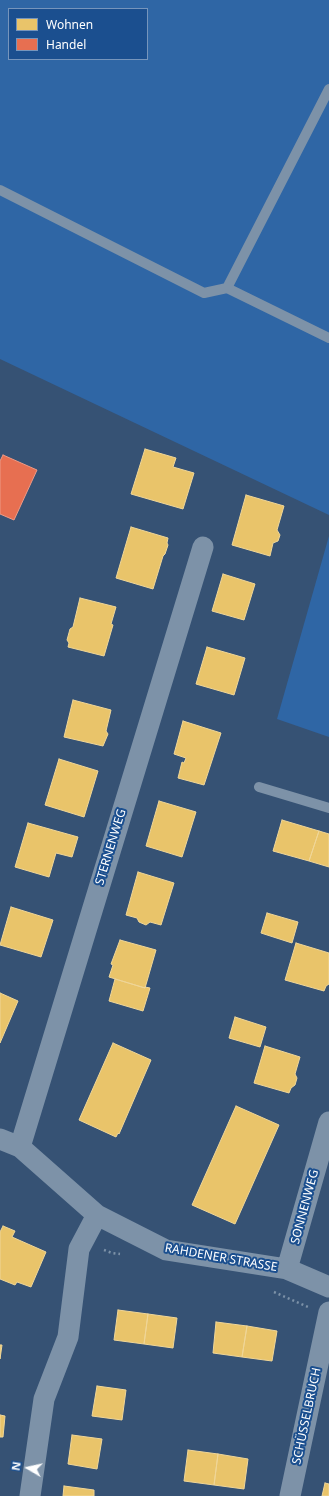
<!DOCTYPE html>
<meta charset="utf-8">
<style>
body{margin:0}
#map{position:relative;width:329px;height:1496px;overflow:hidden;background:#365274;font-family:"Noto Sans",sans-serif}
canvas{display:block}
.legend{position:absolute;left:8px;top:8px;width:140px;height:52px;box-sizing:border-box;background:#1b4f8f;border:1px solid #7695bc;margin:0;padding:5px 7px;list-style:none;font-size:12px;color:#fff}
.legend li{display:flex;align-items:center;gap:8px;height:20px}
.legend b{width:20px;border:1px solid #7695bc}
.north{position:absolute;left:8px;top:1448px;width:40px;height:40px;-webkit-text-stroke:3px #1b4f8f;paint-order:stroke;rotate:279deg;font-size:11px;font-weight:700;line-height:16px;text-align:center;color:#fff}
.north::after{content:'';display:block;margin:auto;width:14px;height:18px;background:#fff;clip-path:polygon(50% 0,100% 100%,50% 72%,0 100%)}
</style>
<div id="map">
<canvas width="329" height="1496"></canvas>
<ul class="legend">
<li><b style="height:11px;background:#e9c46a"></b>Wohnen</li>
<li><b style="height:11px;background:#e76f51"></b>Handel</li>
</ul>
<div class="north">N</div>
</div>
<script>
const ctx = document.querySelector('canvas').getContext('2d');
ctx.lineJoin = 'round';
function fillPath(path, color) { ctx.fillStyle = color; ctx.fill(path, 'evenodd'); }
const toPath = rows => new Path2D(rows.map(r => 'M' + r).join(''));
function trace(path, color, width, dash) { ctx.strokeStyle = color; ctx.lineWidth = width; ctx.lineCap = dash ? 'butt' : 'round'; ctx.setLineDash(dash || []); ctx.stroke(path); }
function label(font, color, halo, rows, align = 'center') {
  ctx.font = font + ' "Noto Sans",sans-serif'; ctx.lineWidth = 4; ctx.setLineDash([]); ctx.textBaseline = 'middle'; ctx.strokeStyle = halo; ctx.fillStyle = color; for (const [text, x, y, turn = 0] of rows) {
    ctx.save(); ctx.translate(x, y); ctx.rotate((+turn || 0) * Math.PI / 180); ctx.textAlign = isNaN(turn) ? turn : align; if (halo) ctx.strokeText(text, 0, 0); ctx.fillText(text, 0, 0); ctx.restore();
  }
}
const green = toPath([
 [0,0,329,0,329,515,0,359],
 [9,9,147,9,147,59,9,59],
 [329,536,329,737,277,719]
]);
const homes = toPath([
 [145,449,176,458,173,467,194,473,183,509,131,494,145,449],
 [246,495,284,506,277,530,280,535,278,541,273,543,270,556,232,545,246,495],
 [131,527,168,538,167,543,168,545,165,554,163,556,153,589,116,578,131,527],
 [223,574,255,584,244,620,212,611,223,574],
 [80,598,116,607,111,624,113,625,104,656,68,647,69,643,67,640,70,629,73,627,80,598],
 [207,647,245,658,234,695,196,684,207,647],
 [73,700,111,710,106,731,108,734,103,746,64,737,73,700],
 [183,721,221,733,204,785,178,778,182,762,184,763,186,758,174,754,183,721],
 [59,759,98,771,84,817,45,805,59,759],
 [159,801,196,812,182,857,146,846,159,801],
 [282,820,319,831,309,861,273,851,282,820],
 [28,823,78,837,72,857,56,853,49,877,15,867,28,823],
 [319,831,329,834,329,867,309,861,319,831],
 [138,872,174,883,161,925,150,922,146,925,139,922,137,918,126,915,138,872],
 [11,907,53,920,41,957,0,945,11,907],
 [267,913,298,922,292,943,261,933,267,913],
 [120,940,156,950,145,988,109,977,113,965,111,964,120,940],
 [296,943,329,953,329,984,326,986,324,991,285,980,296,943],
 [115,979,145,988,145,987,150,988,143,1011,109,1001,115,979],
 [0,993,18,1001,0,1043,0,993],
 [235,1017,266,1027,260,1047,229,1038,235,1017],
 [113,1043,151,1060,119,1134,118,1133,116,1137,79,1120,113,1043],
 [265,1046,300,1057,295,1074,297,1078,295,1085,291,1088,289,1093,254,1083,265,1046],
 [236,1106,279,1125,235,1224,192,1205,236,1106],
 [3,1226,15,1231,12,1237,46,1252,31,1287,17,1282,15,1285,0,1279,0,1232,3,1226],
 [118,1310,148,1314,144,1344,114,1340,118,1310],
 [148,1314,177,1318,173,1348,144,1344,148,1314],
 [216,1322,247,1326,242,1357,213,1353,216,1322],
 [247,1326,277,1331,272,1361,242,1357,247,1326],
 [0,1345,2,1345,0,1359,0,1345],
 [97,1386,126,1390,122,1420,92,1416,97,1386],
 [0,1415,5,1416,3,1437,0,1437,0,1415],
 [72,1435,102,1439,97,1469,68,1464,72,1435],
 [188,1450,218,1454,214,1485,184,1481,188,1450],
 [218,1454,248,1459,244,1489,214,1485,218,1454],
 [325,1483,329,1484,329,1496,322,1496,325,1483],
 [64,1486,94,1490,94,1496,63,1496,64,1486]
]);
const shops = toPath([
 [3,455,37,470,14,520,0,514,0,461,3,455]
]);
const path = toPath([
 [104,1250,112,1253,120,1254],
 [274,1292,308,1307]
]);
const service = toPath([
 [0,190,204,293,227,288,329,89],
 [227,288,329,338],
 [259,787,329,808]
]);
const minor = toPath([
 [0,1139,20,1147,97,1215,166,1250,287,1269,329,1287],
 [20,1147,203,547],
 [287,1269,329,1122],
 [30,1496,44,1399,68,1337,79,1249,97,1215],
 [290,1496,329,1312]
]);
const streetNames = [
 ["STERNENWEG",111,847,-73],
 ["SONNENWEG",305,1207,-75],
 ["RAHDENER STRASSE",221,1258,10],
 ["SCHÜSSELBRUCH",307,1416,-78]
];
fillPath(green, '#2f66a5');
fillPath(homes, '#e9c46a');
trace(homes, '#f0d697', 1);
fillPath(shops, '#e76f51');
trace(shops, '#ee9a85', 1);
trace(path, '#7d92a8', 2.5, [2, 3]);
trace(service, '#7d92a8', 10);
trace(minor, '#7d92a8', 21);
label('12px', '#fff', '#1b4f8f', streetNames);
</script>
